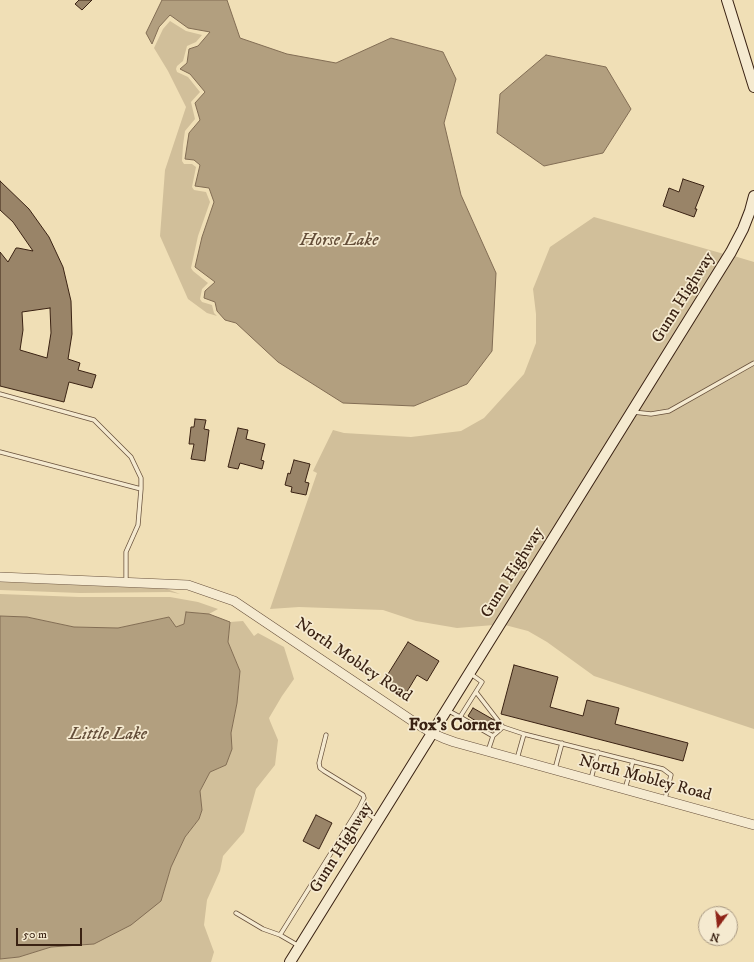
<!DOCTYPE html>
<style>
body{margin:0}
#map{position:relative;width:754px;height:962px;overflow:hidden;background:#f0dfb6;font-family:"IM FELL DW Pica",serif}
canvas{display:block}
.north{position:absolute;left:698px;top:906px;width:40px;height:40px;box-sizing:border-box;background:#f5ead0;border:1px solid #aa9a84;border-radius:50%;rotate:195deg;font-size:11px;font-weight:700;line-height:16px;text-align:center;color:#3a2213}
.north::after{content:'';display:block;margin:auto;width:14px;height:18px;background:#8f2418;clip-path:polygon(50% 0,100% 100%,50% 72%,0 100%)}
.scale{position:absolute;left:16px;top:928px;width:66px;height:18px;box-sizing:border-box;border:2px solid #3a2213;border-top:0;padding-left:5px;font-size:12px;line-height:14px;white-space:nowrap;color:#3a2213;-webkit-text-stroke:3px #f5ead0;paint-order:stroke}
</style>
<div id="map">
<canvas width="754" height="962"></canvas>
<div class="north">N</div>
<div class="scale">50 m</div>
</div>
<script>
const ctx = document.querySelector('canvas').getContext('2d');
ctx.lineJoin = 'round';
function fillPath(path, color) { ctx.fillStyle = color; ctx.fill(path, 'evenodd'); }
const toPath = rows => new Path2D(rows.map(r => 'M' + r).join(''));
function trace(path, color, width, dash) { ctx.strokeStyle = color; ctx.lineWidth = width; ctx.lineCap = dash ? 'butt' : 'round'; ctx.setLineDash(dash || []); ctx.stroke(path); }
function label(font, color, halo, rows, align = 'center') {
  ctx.font = font + ' "IM FELL DW Pica",serif'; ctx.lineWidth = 3.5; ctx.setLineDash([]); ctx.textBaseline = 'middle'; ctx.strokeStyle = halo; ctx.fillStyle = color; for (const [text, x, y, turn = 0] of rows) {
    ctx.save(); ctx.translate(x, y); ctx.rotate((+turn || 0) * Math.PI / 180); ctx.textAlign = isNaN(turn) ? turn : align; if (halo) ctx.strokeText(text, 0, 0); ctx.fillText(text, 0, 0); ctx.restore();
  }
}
const green = toPath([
 [170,21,186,31,202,35,196,42,187,46,183,61,177,66,176,69,177,72,188,77,200,92,191,102,195,119,185,131,183,145,182,161,184,164,192,164,196,167,192,187,194,190,206,192,210,202,198,236,191,268,193,271,208,283,202,289,200,299,202,302,212,305,214,313,217,316,207,313,188,299,160,236,165,170,186,107,168,71,154,48,163,29],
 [594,217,724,254,494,625,457,628,416,621,383,610,299,607,270,609,317,473,313,471,333,430,344,433,411,437,461,431,484,418,524,374,536,343,536,314,533,289,550,247],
 [734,256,754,262,754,729,594,676,547,642,528,631,505,625],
 [0,582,167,589,180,594,170,592,80,593,0,590],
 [0,594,79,597,170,597,198,602,218,609,209,614,186,612,184,624,175,627,169,617,118,628,74,627,27,617,0,616],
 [243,621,254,636,258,633,284,647,294,679,282,696,269,718,270,721,278,740,275,765,256,789,244,832,223,856,220,871,207,900,204,925,214,952,211,962,0,962,0,959,19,957,51,947,94,944,161,901,171,867,185,837,199,819,202,810,200,791,210,772,226,765,232,749,231,733,237,703,240,671,228,642,230,622]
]);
const water = toPath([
 [162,0,227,0,240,38,287,54,336,63,391,38,443,52,456,79,444,123,461,195,496,273,492,351,467,384,414,406,343,403,278,362,236,323,225,320,217,311,215,302,204,298,205,291,215,282,195,267,202,237,214,202,209,188,195,186,200,165,194,160,185,159,189,133,200,120,195,103,205,92,190,74,180,69,187,63,189,49,198,46,210,32,188,28,170,15,159,27,152,44,146,33,162,0],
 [546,55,606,67,631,109,603,153,544,166,497,133,500,94,546,55],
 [186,612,209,614,230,622,228,642,240,671,237,703,231,733,232,749,226,765,210,772,200,791,202,810,199,819,185,837,171,867,161,901,131,925,94,944,51,947,19,957,0,959,0,616,27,617,74,627,118,628,169,617,176,627,184,624,186,612]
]);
const building = toPath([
 [79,0,92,0,82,10,75,4,79,0],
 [683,179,704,186,695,209,697,209,694,217,663,206,669,188,679,192,683,179],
 [0,181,29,209,49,237,63,267,71,301,72,334,68,359,80,363,78,370,96,375,92,388,69,382,64,402,0,386,0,252,8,262,16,248,18,248,33,251,13,222,0,210,0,181],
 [50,308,51,333,47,358,20,350,23,330,22,312,50,308],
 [195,419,206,420,204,429,209,430,205,461,191,459,194,444,189,444,191,427,194,427,195,419],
 [238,428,248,430,246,439,265,444,261,460,264,461,262,469,240,463,238,469,228,467,238,428],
 [294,460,310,464,305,482,309,483,306,495,291,492,292,487,285,485,288,473,290,474,294,460],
 [408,642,439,661,427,681,417,675,405,695,383,682,408,642],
 [514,665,558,677,550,707,583,716,587,700,619,708,615,724,688,743,683,761,501,714,514,665],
 [473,708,494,720,497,725,493,732,468,716,473,708],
 [316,815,332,823,319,849,303,841,316,815]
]);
const service = toPath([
 [0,394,94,420,131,457,141,478,141,489,0,452],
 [633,412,651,414,669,411,754,363],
 [126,581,126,552,138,525,141,489],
 [471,674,482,682,460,717,493,736],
 [476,692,503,727],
 [447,710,460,717],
 [326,735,319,763,320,768,324,771,363,795,364,798,359,808],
 [488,751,493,736,503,727,524,734],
 [517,759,524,734,663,769,671,775,665,799],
 [555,769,562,743],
 [591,779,598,752],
 [625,789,633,761],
 [236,913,263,929,280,935,299,946],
 [280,935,359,808,377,820]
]);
const tertiary = toPath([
 [0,577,188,585,234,601,414,722,432,733,443,738,454,742,754,825]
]);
const secondary = toPath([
 [727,0,754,87],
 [290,962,731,252,743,229,750,211,754,196]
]);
const streetNames = [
 ["Gunn Highway",684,298,-58],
 ["Gunn Highway",513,573,-58],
 ["North Mobley Road",353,661,34],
 ["North Mobley Road",645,779,15],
 ["Gunn Highway",342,848,-58]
];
const waterNames = [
 ["Horse Lake",339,241],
 ["Little Lake",108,735]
];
const neighbourhoodNames = [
 ["Fox's Corner",455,726]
];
fillPath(green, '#d1bf9a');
fillPath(water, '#b29f7f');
trace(water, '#826d54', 1);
fillPath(building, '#998468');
trace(building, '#3a2213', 1);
trace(service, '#68513c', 5);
trace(tertiary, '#68513c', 10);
trace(secondary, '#3a2213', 12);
trace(service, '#f5ead0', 3.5);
trace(tertiary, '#f5ead0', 9);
trace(secondary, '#f5ead0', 10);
label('17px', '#3a2213', '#f5ead0', streetNames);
label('italic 18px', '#644e39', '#f5ead0', waterNames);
label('bold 18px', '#3a2213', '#f5ead0', neighbourhoodNames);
</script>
